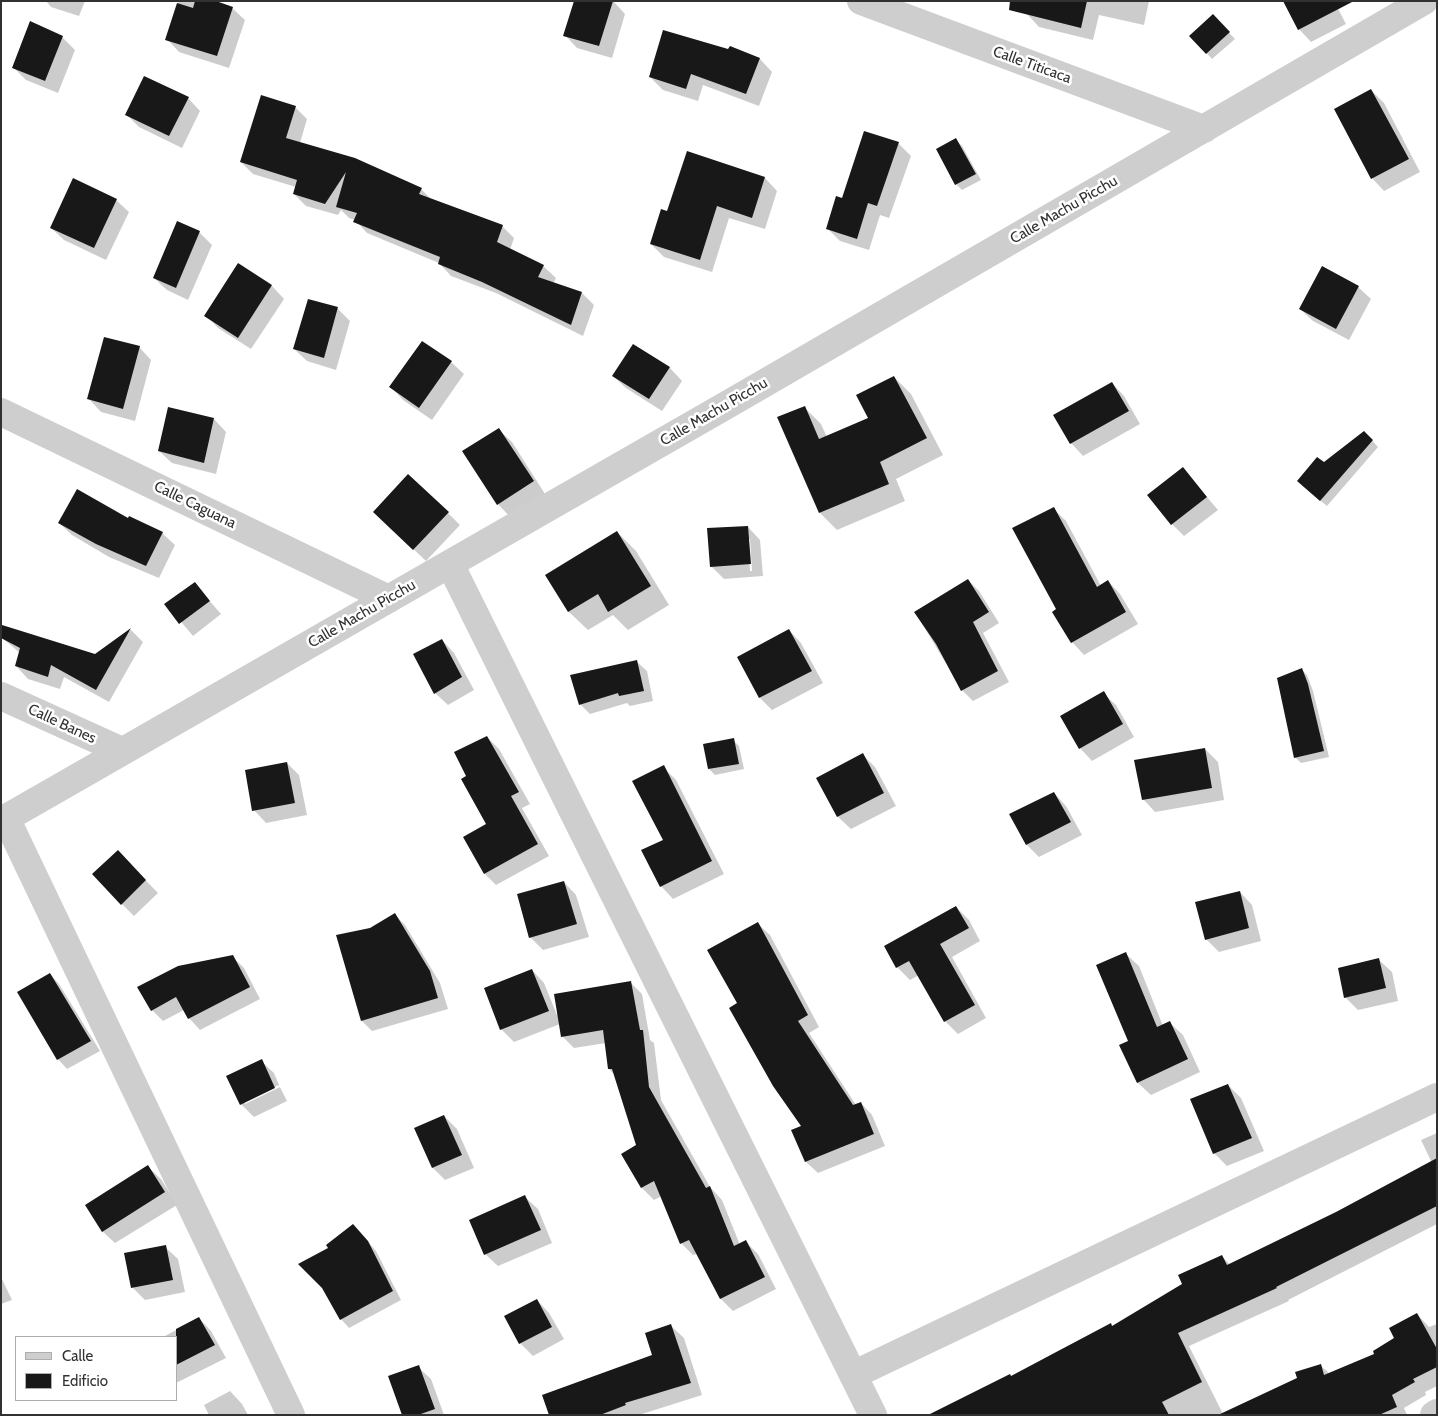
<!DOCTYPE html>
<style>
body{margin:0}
#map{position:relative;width:1438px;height:1416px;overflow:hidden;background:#fff;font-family:Cabin,sans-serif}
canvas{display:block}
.frame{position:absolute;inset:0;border:2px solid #313131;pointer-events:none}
.legend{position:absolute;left:15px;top:1336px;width:162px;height:65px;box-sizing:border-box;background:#fff;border:1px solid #adadad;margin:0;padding:6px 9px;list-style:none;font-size:15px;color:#313131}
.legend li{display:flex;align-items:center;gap:10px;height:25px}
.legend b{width:25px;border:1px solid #adadad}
</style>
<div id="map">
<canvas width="1438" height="1416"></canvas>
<div class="frame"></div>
<ul class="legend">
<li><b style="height:6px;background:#cecece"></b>Calle</li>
<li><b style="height:14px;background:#181818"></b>Edificio</li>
</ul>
</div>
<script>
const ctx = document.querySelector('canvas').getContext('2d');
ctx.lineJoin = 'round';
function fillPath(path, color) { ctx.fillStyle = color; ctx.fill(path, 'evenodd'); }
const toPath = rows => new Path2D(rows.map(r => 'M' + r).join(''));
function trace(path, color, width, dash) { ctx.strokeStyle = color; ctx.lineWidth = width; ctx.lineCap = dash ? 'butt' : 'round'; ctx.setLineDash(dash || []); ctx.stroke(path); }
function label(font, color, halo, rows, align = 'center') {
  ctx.font = font + ' Cabin,sans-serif'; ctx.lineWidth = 5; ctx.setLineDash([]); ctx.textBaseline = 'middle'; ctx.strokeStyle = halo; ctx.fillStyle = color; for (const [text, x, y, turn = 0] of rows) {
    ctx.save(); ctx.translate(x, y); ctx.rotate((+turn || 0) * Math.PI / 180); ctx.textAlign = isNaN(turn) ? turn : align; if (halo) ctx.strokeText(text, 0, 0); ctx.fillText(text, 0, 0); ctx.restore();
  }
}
const shadow = toPath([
 [46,1,85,1,79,16,51,7],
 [179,1,212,1,232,8,245,20,229,68,179,52,167,39],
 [613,1,625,14,612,58,577,48,565,35],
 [1030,1,1149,1,1144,25,1099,15,1093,40,1039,27,1027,14],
 [1334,1,1346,24,1311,42,1299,29],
 [1213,16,1235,39,1212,59,1191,36],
 [62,37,75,50,58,93,26,80,13,67],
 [730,48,760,59,772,72,759,106,703,85,698,101,663,90,650,77,729,51],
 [1371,90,1384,103,1420,172,1384,191,1372,178],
 [188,98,200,111,182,148,139,127,126,114],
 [295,107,307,119,300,143,421,189,433,201,502,226,514,238,510,250,543,266,556,278,553,284,582,293,594,305,583,336,496,293,451,276,439,263,367,233,355,220,349,218,341,210,338,215,306,206,294,194,296,187,253,174,241,162],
 [956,140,962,146,981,180,962,190,956,184],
 [898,143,911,156,889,218,880,215,869,250,840,241,828,229,843,199],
 [687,153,765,178,777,191,765,229,729,218,712,272,664,257,651,244,667,212],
 [116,200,129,212,106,260,64,240,51,228],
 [199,232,212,245,188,300,167,290,154,278],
 [238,265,272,286,284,299,251,349,218,328,206,315],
 [1358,287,1371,299,1349,340,1313,321,1300,309],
 [309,300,338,309,350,321,336,370,307,361,294,349],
 [633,345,670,368,682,381,662,411,626,388,613,376],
 [139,347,151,360,135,421,101,412,89,399],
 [451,362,464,374,432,420,403,400,391,387],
 [894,377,911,394,943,455,896,479,905,501,837,530,820,513,779,418,804,407,821,424,827,437,870,419],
 [1112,383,1124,396,1140,424,1083,456,1071,443],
 [214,419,226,432,216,474,172,463,159,451],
 [499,430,512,442,545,494,510,517,498,504],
 [1364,432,1378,447,1327,506,1304,487,1324,464],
 [1183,469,1218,510,1184,536,1172,524],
 [1053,508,1066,521,1101,586,1108,581,1120,594,1138,624,1084,655,1072,642,1058,610],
 [448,513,460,525,426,561,387,524],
 [129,519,162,533,175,545,159,578,109,557,72,535,59,523],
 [748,527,760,540,763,576,724,579,711,566],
 [748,539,750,539,752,571,750,571],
 [617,532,636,551,669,605,628,630,613,615,588,630,569,612,547,575],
 [968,580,979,591,999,623,983,633,1009,682,973,701,962,690,915,612],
 [194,583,221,614,193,636,166,604],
 [3,626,95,656,131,630,143,642,109,702,64,677,60,689,28,679,16,666,20,653,1,637],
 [789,630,801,643,823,683,772,710,760,698,738,657],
 [442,640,454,653,474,690,448,705,435,693],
 [636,661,647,671,653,701,630,706,627,703,590,714,580,704],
 [1301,669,1307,675,1313,691,1329,757,1301,763,1295,757],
 [1103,693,1116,705,1134,737,1092,761,1080,748],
 [487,737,499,749,530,804,522,808,549,856,496,885,485,874,488,825,468,777],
 [733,740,739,746,744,769,715,775,709,769],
 [1205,749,1218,762,1224,800,1155,812,1143,799],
 [863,755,875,767,896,806,851,829,838,817,818,778],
 [287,763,299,775,307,815,266,823,254,810],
 [663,767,676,780,724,874,673,899,661,886,664,841],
 [1054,793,1066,806,1082,835,1039,857,1027,845],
 [118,852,158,893,134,916,122,904],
 [564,882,576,895,589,937,543,950,530,937],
 [1240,892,1252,905,1261,941,1219,952,1206,939],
 [956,907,969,920,980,941,952,957,986,1018,958,1034,945,1021,919,975,910,980,897,967],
 [395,915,405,925,440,983,448,1009,372,1031,362,1021,371,929],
 [758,924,770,935,819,1027,809,1033,856,1105,861,1103,872,1115,885,1146,818,1173,806,1162,793,1130,803,1126,738,1004],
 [1126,954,1139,966,1163,1026,1170,1023,1183,1035,1200,1072,1151,1095,1138,1083,1121,1045,1129,1041],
 [232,956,244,968,260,999,200,1030,189,1018,184,1010,163,1021,152,1010],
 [1379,960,1392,972,1398,1001,1358,1010,1345,997],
 [532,970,544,983,557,1015,630,982,642,994,650,1040,654,1043,661,1100,710,1187,722,1200,740,1245,746,1242,758,1254,776,1289,733,1311,721,1299,697,1254,693,1255,681,1243,662,1196,654,1200,642,1188,623,1154,638,1146,616,1076,609,1069,606,1043,574,1048,562,1036,560,1024,514,1042,501,1029,485,989],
 [50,974,59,984,100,1051,67,1069,58,1059],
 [261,1061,274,1073,279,1085,245,1101,245,1104,280,1087,287,1101,254,1117,241,1104],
 [1228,1085,1241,1098,1264,1151,1227,1166,1214,1153],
 [444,1116,457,1129,474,1168,445,1180,433,1168],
 [1437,1133,1437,1224,1288,1300,1289,1301,1189,1346,1223,1414,1298,1379,1321,1366,1330,1374,1376,1355,1396,1339,1417,1314,1429,1327,1437,1324,1437,1386,1425,1392,1426,1395,1404,1408,1407,1415,934,1415,1011,1377,1056,1352,1111,1325,1112,1327,1184,1284,1222,1256,1230,1265,1336,1213,1432,1163,1421,1140],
 [148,1167,161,1179,177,1205,115,1243,102,1231],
 [525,1197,538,1209,552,1243,498,1266,485,1254],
 [361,1234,376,1251,401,1300,349,1328,341,1319],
 [165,1247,178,1259,185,1292,145,1300,133,1288],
 [1,1277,12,1300,1,1304],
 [537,1300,549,1313,564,1339,533,1356,520,1343,505,1317],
 [199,1318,211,1331,226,1358,176,1383,176,1337,163,1337],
 [671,1326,684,1338,702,1395,639,1415,551,1415,654,1355],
 [418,1367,431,1379,444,1415,403,1415],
 [230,1391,242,1404,248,1415,209,1415,204,1405]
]);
const building = toPath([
 [195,1,216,1,233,7,217,56,165,40,177,3,193,8],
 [574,1,613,1,599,46,563,36],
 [1010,1,1087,1,1081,28,1009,10],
 [1283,1,1354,1,1298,30],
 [1213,14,1230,32,1206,54,1189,36],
 [30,21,63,36,45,81,12,68],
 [663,30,728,49,730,46,760,58,746,94,691,74,686,89,649,77],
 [144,76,189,97,169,136,125,115],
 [1371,89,1409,159,1371,179,1334,109],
 [261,95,296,106,286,138,355,158,422,188,419,194,503,225,497,242,544,265,538,277,582,292,571,325,482,282,438,264,440,257,353,222,357,213,336,207,346,172,325,204,293,194,297,180,240,162],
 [864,131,899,142,877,206,868,203,857,239,826,229,836,196,842,198],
 [956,138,976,174,955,185,936,149],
 [687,151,765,177,752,218,717,206,700,260,650,244,661,209,667,211],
 [73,178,117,199,94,248,50,228],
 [177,221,200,231,176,288,153,278],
 [238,263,272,285,238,338,204,316],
 [1322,266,1359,286,1336,329,1299,309],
 [308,299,338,307,324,358,293,349],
 [104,337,140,346,123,409,87,399],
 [422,341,452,361,419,408,389,387],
 [633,344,670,367,649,399,612,376],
 [894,376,927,438,880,462,889,484,819,513,777,417,805,406,819,439,868,418,856,395],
 [1112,382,1129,411,1070,444,1053,415],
 [168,407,214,418,204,463,158,451],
 [499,428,534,481,497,505,462,451],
 [1364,431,1373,440,1320,501,1297,481,1317,457,1324,462],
 [1183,467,1207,497,1171,525,1147,495],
 [408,474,449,512,413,550,373,512],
 [77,489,128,518,129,516,163,532,146,566,96,544,58,523],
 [1054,507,1097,587,1108,580,1126,612,1071,643,1052,612,1056,609,1012,528],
 [748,526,751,564,710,567,707,528],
 [617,531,651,586,608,612,598,594,568,612,545,575],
 [968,579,989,612,973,622,998,671,961,691,936,644,914,612],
 [195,582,210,601,179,624,164,604],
 [2,625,95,654,131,628,96,690,51,665,48,677,15,666,20,648,1,638],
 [789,629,812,671,759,698,737,657],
 [442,639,462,677,434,694,413,654],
 [637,660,644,691,619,696,618,693,579,705,570,675],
 [1302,668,1308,684,1324,751,1294,758,1277,678],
 [1104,691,1123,724,1079,749,1060,716],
 [487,736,519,792,511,796,538,844,484,874,463,837,486,824,461,779,466,776,454,752],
 [734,738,739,764,708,769,703,744],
 [1205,748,1212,788,1142,800,1134,760],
 [863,753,884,793,837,817,816,778],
 [287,762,295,803,252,811,245,770],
 [664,765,712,861,660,887,641,850,663,840,632,781],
 [1054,792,1071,822,1026,845,1009,814],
 [118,850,146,880,121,905,92,874],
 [564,881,577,924,529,938,517,894],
 [1240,891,1249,928,1205,940,1195,902],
 [956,906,969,928,940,944,975,1005,944,1022,909,961,896,968,884,946],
 [395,913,430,971,438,998,361,1021,336,935,370,928],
 [758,922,808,1015,798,1021,853,1105,861,1102,874,1134,805,1162,791,1130,801,1126,773,1086,729,1008,737,1003,707,950],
 [1126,952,1157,1027,1170,1021,1188,1059,1137,1083,1119,1045,1128,1041,1096,965],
 [233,955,250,987,188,1019,176,997,151,1011,137,987,178,966],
 [1379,958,1386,988,1344,998,1338,968],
 [532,969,549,1011,500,1030,484,988],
 [50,973,91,1041,57,1060,17,992],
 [631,981,640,1030,643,1030,649,1087,706,1188,710,1186,734,1246,746,1240,765,1277,720,1299,689,1240,680,1244,654,1181,641,1188,621,1154,636,1145,612,1069,608,1069,603,1030,561,1037,554,994],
 [262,1059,275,1088,240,1105,226,1076],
 [1228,1084,1252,1138,1213,1154,1190,1099],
 [444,1115,462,1155,432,1168,414,1128],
 [1437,1158,1437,1206,1276,1287,1277,1288,1178,1333,1202,1382,1162,1402,1169,1415,928,1415,1010,1374,1011,1376,1111,1323,1112,1326,1182,1284,1178,1275,1222,1255,1227,1265,1336,1212],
 [148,1165,165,1192,102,1232,85,1205],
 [525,1195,541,1230,484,1255,469,1220],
 [353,1224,368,1241,393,1291,340,1320,322,1288,298,1264,328,1248,326,1245],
 [166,1245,173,1280,131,1288,124,1253],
 [537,1299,552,1327,519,1344,504,1316],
 [1417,1313,1437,1349,1437,1367,1413,1379,1415,1382,1392,1395,1397,1407,1379,1415,1218,1415,1297,1378,1295,1372,1321,1364,1324,1375,1374,1354,1373,1351,1394,1338,1389,1328],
 [199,1317,215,1345,176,1365,176,1329],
 [671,1324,691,1383,625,1403,626,1405,600,1415,549,1415,542,1395,652,1355,645,1333],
 [419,1365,435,1409,418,1415,402,1415,388,1376]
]);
const minor = toPath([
 [861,1,1204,129],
 [1,412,389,599],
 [450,564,873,1415],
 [1,696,122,751],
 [6,818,291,1415],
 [1,821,725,406,1424,1],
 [853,1375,1437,1097],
 [1434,1415,1437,1413]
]);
const streetNames = [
 ["Calle Titicaca",1032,65,20],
 ["Calle Machu Picchu",1064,210,-30],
 ["Calle Machu Picchu",714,412,-30],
 ["Calle Caguana",195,505,26],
 ["Calle Machu Picchu",362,614,-30],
 ["Calle Banes",62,724,25]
];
fillPath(shadow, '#0003');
fillPath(building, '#181818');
trace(minor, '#cecece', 28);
label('15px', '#313131', '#fff', streetNames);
</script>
